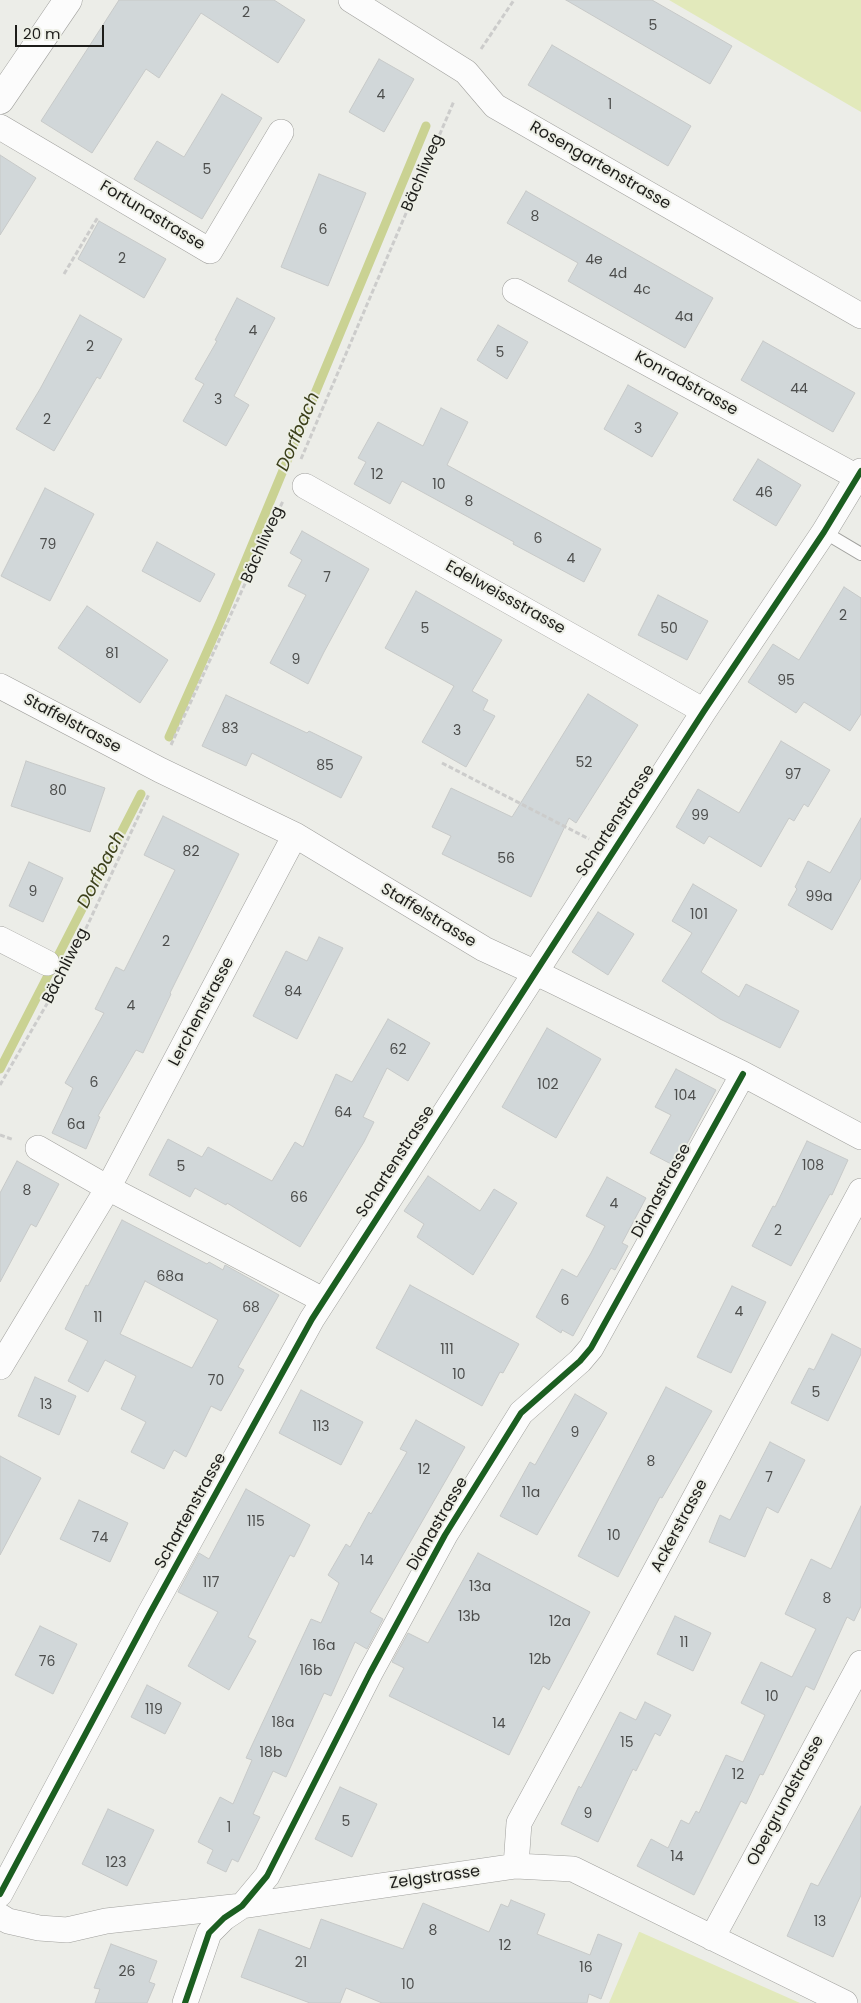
<!DOCTYPE html>
<meta charset="utf-8">
<style>
body{margin:0}
#map{position:relative;width:861px;height:2003px;overflow:hidden;background:#ecede8;font-family:Poppins,sans-serif}
canvas{display:block}
.scale{position:absolute;left:15px;top:25px;width:89px;height:22px;box-sizing:border-box;border:2px solid #1d1d1a;border-top:0;padding-left:6px;font-size:15px;line-height:18px;white-space:nowrap;color:#1d1d1a;-webkit-text-stroke:4px #edefe6;paint-order:stroke}
</style>
<div id="map">
<canvas width="861" height="2003"></canvas>
<div class="scale">20 m</div>
</div>
<script>
const ctx = document.querySelector('canvas').getContext('2d');
ctx.lineJoin = 'round';
function fillPath(path, color) { ctx.fillStyle = color; ctx.fill(path, 'evenodd'); }
const toPath = rows => new Path2D(rows.map(r => 'M' + r).join(''));
function trace(path, color, width, dash) { ctx.strokeStyle = color; ctx.lineWidth = width; ctx.lineCap = dash ? 'butt' : 'round'; ctx.setLineDash(dash || []); ctx.stroke(path); }
function label(font, color, halo, rows, align = 'center') {
  ctx.font = font + ' Poppins,sans-serif'; ctx.lineWidth = 4; ctx.setLineDash([]); ctx.textBaseline = 'middle'; ctx.strokeStyle = halo; ctx.fillStyle = color; for (const [text, x, y, turn = 0] of rows) {
    ctx.save(); ctx.translate(x, y); ctx.rotate((+turn || 0) * Math.PI / 180); ctx.textAlign = isNaN(turn) ? turn : align; if (halo) ctx.strokeText(text, 0, 0); ctx.fillText(text, 0, 0); ctx.restore();
  }
}
const green = toPath([
 [669,0,861,0,861,112],
 [639,1932,640,1932,800,2003,609,2003]
]);
const stream = toPath([
 [169,737,221,620,426,126],
 [0,1069,141,794]
]);
const building = toPath([
 [119,0,274,0,305,20,278,63,201,13,159,78,146,69,92,153,41,121,119,0],
 [566,0,652,0,732,46,710,84,566,0],
 [552,45,691,126,668,166,528,85,552,45],
 [379,59,414,79,384,132,349,112,379,59],
 [222,94,262,118,202,219,134,179,157,141,184,157,222,94],
 [0,155,36,178,0,235,0,155],
 [319,174,366,193,328,286,281,267,319,174],
 [526,191,713,298,685,348,568,281,578,263,507,223,526,191],
 [99,221,166,259,144,298,78,259,99,221],
 [237,298,275,318,234,396,249,405,226,446,183,421,204,384,195,379,217,341,215,340,237,298],
 [80,315,122,339,100,379,97,377,54,451,16,429,40,389,80,315],
 [498,325,528,342,507,379,477,360,498,325],
 [763,341,855,393,833,432,741,380,763,341],
 [628,385,678,413,652,457,604,429,628,385],
 [441,408,468,422,447,465,601,549,584,582,513,544,514,542,402,481,390,504,354,484,366,462,358,458,378,422,423,446,441,408],
 [758,459,801,485,776,526,733,500,758,459],
 [45,488,94,514,50,601,1,576,45,488],
 [302,531,369,569,324,652,308,684,270,663,306,595,288,586,302,560,290,553,302,531],
 [157,542,215,574,200,602,142,571,157,542],
 [844,587,861,598,861,714,850,731,804,702,796,713,748,682,773,644,799,660,844,587],
 [416,591,502,640,472,691,488,700,483,710,495,716,466,767,422,742,454,686,385,648,416,591],
 [658,595,708,621,687,660,638,635,658,595],
 [87,606,168,660,140,703,58,648,87,606],
 [588,694,638,725,576,823,569,818,531,897,442,854,451,836,432,827,451,788,512,817,588,694],
 [226,695,307,733,309,731,362,757,341,798,252,753,246,766,202,746,226,695],
 [781,741,830,770,808,807,804,804,794,821,789,818,761,867,709,836,704,844,676,827,698,789,739,813,781,741],
 [26,761,105,788,90,832,11,806,26,761],
 [163,816,239,854,170,993,171,994,143,1053,136,1050,98,1116,100,1117,86,1149,52,1133,73,1088,65,1083,104,1013,95,1009,116,967,124,971,175,870,144,855,163,816],
 [861,818,861,878,832,930,788,905,797,889,795,887,808,861,830,873,861,818],
 [29,862,63,878,43,922,9,906,29,862],
 [693,884,737,910,701,972,739,997,746,984,799,1011,780,1048,720,1019,662,981,692,933,672,921,693,884],
 [598,912,634,934,608,975,572,952,598,912],
 [319,937,343,948,297,1039,253,1016,286,951,307,961,319,937],
 [388,1019,430,1043,408,1081,387,1068,363,1117,374,1122,364,1142,300,1247,227,1203,226,1205,195,1188,190,1197,149,1175,168,1139,202,1157,208,1147,272,1181,295,1142,303,1147,336,1074,352,1082,388,1019],
 [547,1028,601,1059,556,1138,502,1107,547,1028],
 [676,1069,716,1090,675,1166,650,1153,671,1115,655,1107,676,1069],
 [807,1141,848,1160,832,1195,830,1194,791,1266,752,1246,773,1206,775,1207,807,1141],
 [17,1161,59,1184,36,1227,31,1224,0,1282,0,1193,17,1161],
 [428,1176,480,1211,494,1189,517,1203,473,1275,417,1237,424,1224,404,1211,428,1176],
 [607,1177,646,1198,622,1243,628,1246,615,1270,611,1268,573,1336,562,1330,561,1333,536,1317,562,1269,577,1277,591,1253,605,1226,586,1216,607,1177],
 [122,1220,207,1264,209,1262,223,1270,225,1265,279,1295,238,1367,244,1370,221,1411,211,1406,186,1457,174,1450,164,1469,131,1452,146,1422,121,1409,136,1376,105,1360,88,1392,68,1381,88,1341,65,1329,86,1285,88,1286,122,1220],
 [145,1281,218,1320,192,1368,120,1334,145,1281],
 [410,1285,519,1344,503,1373,500,1372,482,1406,376,1348,410,1285],
 [732,1286,766,1302,731,1373,697,1357,732,1286],
 [832,1334,861,1349,861,1354,828,1421,791,1403,809,1368,814,1370,832,1334],
 [35,1377,76,1396,59,1435,18,1416,35,1377],
 [666,1387,712,1411,662,1498,660,1497,618,1577,578,1556,666,1387],
 [301,1390,363,1422,341,1465,279,1433,301,1390],
 [575,1394,607,1413,537,1535,500,1516,530,1462,535,1465,575,1394],
 [416,1420,465,1447,370,1612,383,1619,367,1649,355,1642,331,1696,324,1693,286,1777,273,1771,253,1814,260,1817,238,1862,232,1859,226,1872,207,1863,213,1850,198,1842,220,1797,233,1804,252,1760,246,1758,311,1619,321,1623,339,1583,328,1575,346,1544,350,1547,369,1512,371,1514,407,1452,400,1449,416,1420],
 [770,1442,805,1460,778,1513,767,1507,745,1557,709,1542,720,1515,730,1520,770,1442],
 [0,1456,41,1478,0,1555,0,1456],
 [246,1489,310,1525,294,1557,290,1555,248,1637,256,1641,229,1690,188,1666,218,1612,178,1592,199,1553,209,1559,246,1489],
 [79,1500,128,1523,110,1562,60,1539,79,1500],
 [861,1506,861,1606,854,1621,847,1617,814,1690,806,1686,763,1775,760,1774,746,1804,741,1801,694,1895,637,1866,651,1839,668,1848,681,1820,689,1824,696,1811,699,1813,726,1755,743,1762,765,1715,741,1703,761,1662,792,1677,816,1629,785,1614,811,1559,831,1569,861,1506],
 [478,1553,590,1612,549,1690,543,1686,509,1755,389,1696,404,1668,392,1662,408,1633,428,1643,478,1553],
 [675,1616,711,1633,693,1671,657,1654,675,1616],
 [40,1626,77,1644,53,1694,15,1675,40,1626],
 [147,1685,181,1703,165,1734,131,1717,147,1685],
 [645,1702,671,1715,660,1736,655,1733,636,1771,633,1769,598,1842,561,1824,579,1786,581,1788,620,1712,636,1720,645,1702],
 [340,1787,377,1804,352,1857,315,1839,340,1787],
 [861,1806,861,1895,833,1957,787,1936,811,1883,818,1886,861,1806],
 [108,1809,154,1830,127,1886,82,1864,108,1809],
 [511,1900,545,1914,537,1934,590,1955,598,1934,622,1944,601,1999,589,1994,587,2003,382,2003,346,1988,340,2003,310,2003,241,1977,259,1929,310,1949,321,1919,403,1949,423,1903,489,1932,501,1904,508,1907,511,1900],
 [111,1944,157,1961,149,1982,155,1984,147,2003,95,2003,100,1989,94,1988,111,1944]
]);
const path = toPath([
 [481,49,514,0],
 [64,274,98,217],
 [301,459,454,101],
 [171,745,283,501],
 [442,763,589,839],
 [73,956,149,794],
 [0,1085,55,990],
 [0,1135,14,1140]
]);
const service = toPath([
 [824,532,861,554]
]);
const minor = toPath([
 [351,0,466,72,495,106,861,316],
 [0,127,210,251,281,132],
 [515,291,857,477],
 [305,486,704,711],
 [0,686,160,770,295,835,484,949,551,980,743,1074,861,1137],
 [0,939,47,963],
 [38,1148,108,1188,323,1300],
 [0,1367,108,1188,295,835],
 [516,1866,519,1823,861,1191],
 [0,1894,150,1613,312,1319,704,711,824,532,861,471],
 [0,1916,8,1921,39,1928,67,1930,106,1921,242,1906,516,1866,573,1869,845,2003],
 [712,1938,861,1663],
 [185,2003,209,1933,224,1918,242,1906,267,1876,370,1673,445,1535,521,1413,580,1361,591,1348,743,1074]
]);
const secondary = toPath([
 [0,100,68,0]
]);
const cycleway = toPath([
 [0,1894,150,1613,312,1319,704,711,824,532,861,471],
 [185,2003,209,1933,224,1918,242,1906,267,1876,370,1673,445,1535,521,1413,580,1361,591,1348,743,1074]
]);
const numberNames = [
 ["2",246,13],
 ["5",653,26],
 ["4",381,95],
 ["1",610,105],
 ["5",207,170],
 ["8",535,217],
 ["6",323,230],
 ["2",122,259],
 ["4e",594,260],
 ["4d",618,274],
 ["4c",642,290],
 ["4a",684,317],
 ["4",253,331],
 ["2",90,347],
 ["5",500,353],
 ["44",799,389],
 ["3",218,400],
 ["2",47,420],
 ["3",638,429],
 ["12",377,475],
 ["10",439,485],
 ["46",764,493],
 ["8",469,502],
 ["6",538,539],
 ["79",48,545],
 ["4",571,559],
 ["7",327,578],
 ["2",843,616],
 ["5",425,629],
 ["50",669,629],
 ["81",112,654],
 ["9",296,660],
 ["95",786,681],
 ["83",230,729],
 ["3",457,731],
 ["52",584,763],
 ["85",325,766],
 ["97",793,775],
 ["80",58,791],
 ["99",700,816],
 ["82",191,852],
 ["56",506,859],
 ["9",33,892],
 ["99a",819,897],
 ["101",699,915],
 ["2",166,942],
 ["84",293,992],
 ["4",131,1006],
 ["62",398,1050],
 ["6",94,1083],
 ["102",548,1085],
 ["104",685,1096],
 ["64",343,1113],
 ["6a",76,1125],
 ["108",813,1166],
 ["5",181,1167],
 ["8",27,1191],
 ["66",299,1198],
 ["4",614,1204],
 ["2",778,1231],
 ["68a",170,1277],
 ["6",565,1301],
 ["68",251,1308],
 ["4",739,1312],
 ["11",98,1318],
 ["111",447,1350],
 ["10",459,1375],
 ["70",216,1381],
 ["5",816,1393],
 ["13",46,1405],
 ["113",321,1427],
 ["9",575,1433],
 ["8",651,1462],
 ["12",424,1470],
 ["7",769,1478],
 ["11a",531,1493],
 ["115",256,1522],
 ["10",614,1536],
 ["74",100,1538],
 ["14",367,1561],
 ["117",211,1583],
 ["13a",480,1587],
 ["8",827,1599],
 ["13b",469,1617],
 ["12a",560,1622],
 ["11",684,1643],
 ["16a",324,1646],
 ["12b",540,1660],
 ["76",47,1662],
 ["16b",311,1671],
 ["10",772,1697],
 ["119",154,1710],
 ["18a",283,1723],
 ["14",499,1724],
 ["15",627,1743],
 ["18b",271,1753],
 ["12",738,1775],
 ["9",588,1814],
 ["5",346,1822],
 ["1",229,1828],
 ["14",677,1857],
 ["123",116,1863],
 ["13",820,1922],
 ["8",433,1931],
 ["12",505,1946],
 ["21",301,1963],
 ["16",586,1968],
 ["26",127,1972],
 ["10",408,1985]
];
const streetNames = [
 ["Rosengartenstrasse",600,166,30],
 ["Bächliweg",423,173,-67],
 ["Fortunastrasse",152,216,31],
 ["Konradstrasse",686,384,29],
 ["Bächliweg",263,545,-66],
 ["Edelweissstrasse",505,598,29],
 ["Staffelstrasse",72,724,28],
 ["Schartenstrasse",616,821,-57],
 ["Staffelstrasse",428,916,31],
 ["Bächliweg",66,966,-63],
 ["Lerchenstrasse",202,1012,-62],
 ["Schartenstrasse",396,1162,-57],
 ["Dianastrasse",662,1191,-61],
 ["Schartenstrasse",191,1511,-61],
 ["Dianastrasse",438,1524,-60],
 ["Ackerstrasse",680,1526,-62],
 ["Obergrundstrasse",786,1801,-62],
 ["Zelgstrasse",435,1878,-8]
];
const waterNames = [
 ["Dorfbach",299,432,-67],
 ["Dorfbach",102,870,-63]
];
fillPath(green, '#e2e9bb');
trace(stream, '#cad293', 9);
fillPath(building, '#d1d7d9');
trace(building, '#c7c9c8', 1);
trace(service, '#a0a09d', 14);
trace(minor, '#a0a09d', 26);
trace(secondary, '#a0a09d', 29);
trace(path, '#cccccb', 3, [5, 2.5]);
trace(service, '#fcfcfc', 12);
trace(minor, '#fcfcfc', 25);
trace(secondary, '#fcfcfc', 28);
trace(cycleway, '#1b5e20', 6);
label('14px', '#4d4e4d', null, numberNames);
label('16px', '#1d1d1a', '#edefe6', streetNames);
label('italic 18px', '#3c401b', '#edefe6', waterNames);
</script>
